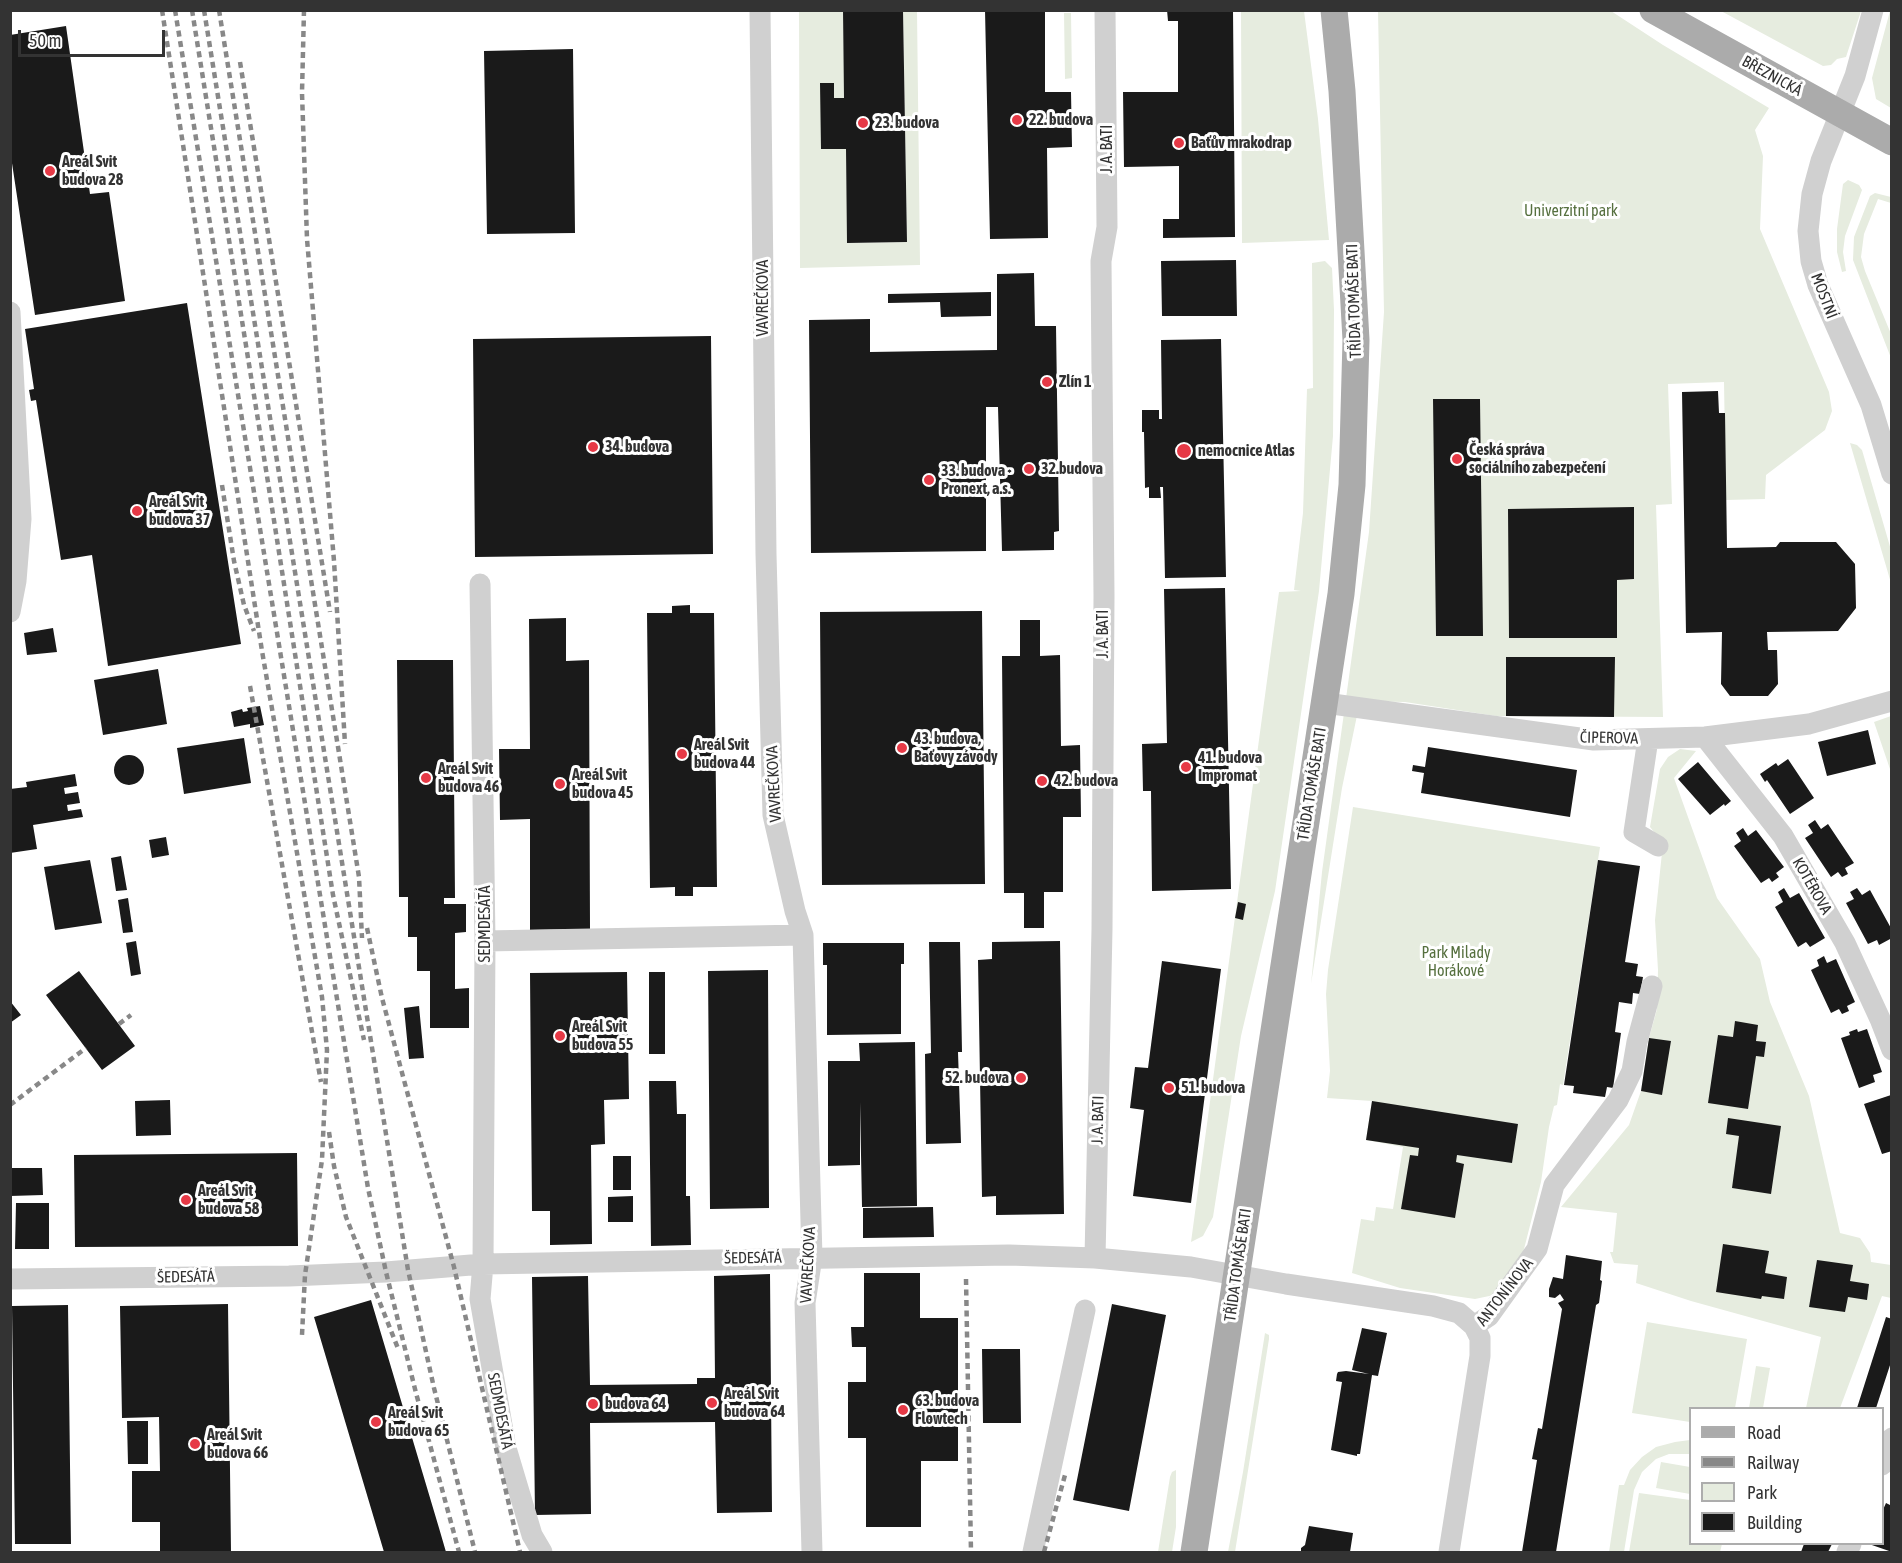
<!DOCTYPE html>
<meta charset="utf-8">
<style>
body{margin:0}
#map{position:relative;width:1902px;height:1563px;overflow:hidden;background:#fff;font-family:"Asap Condensed",sans-serif}
canvas{display:block}
.frame{position:absolute;inset:0;border:12px solid #333;pointer-events:none}
.legend{position:absolute;left:1689px;top:1407px;width:195px;height:138px;box-sizing:border-box;background:#fff;border:2px solid #adadad;margin:0;padding:8px 10px;list-style:none;font-size:18px;color:#333}
.legend li{display:flex;align-items:center;gap:12px;height:30px}
.legend b{width:30px;border:2px solid #adadad}
.scale{position:absolute;left:18px;top:30px;width:147px;height:27px;box-sizing:border-box;border:3px solid #333;border-top:0;padding-left:8px;font-size:18px;line-height:21px;white-space:nowrap;color:#333;-webkit-text-stroke:4px #fff;paint-order:stroke}
</style>
<div id="map">
<canvas width="1902" height="1563"></canvas>
<div class="frame"></div>
<ul class="legend">
<li><b style="height:8px;background:#ababab"></b>Road</li>
<li><b style="height:8px;background:#888"></b>Railway</li>
<li><b style="height:16px;background:#e6ecdf"></b>Park</li>
<li><b style="height:16px;background:#1a1a1a"></b>Building</li>
</ul>
<div class="scale">50 m</div>
</div>
<script>
const ctx = document.querySelector('canvas').getContext('2d');
ctx.lineJoin = 'round';
function fillPath(path, color) { ctx.fillStyle = color; ctx.fill(path, 'evenodd'); }
const toPath = rows => new Path2D(rows.map(r => 'M' + r).join(''));
function trace(path, color, width, dash) { ctx.strokeStyle = color; ctx.lineWidth = width; ctx.lineCap = dash ? 'butt' : 'round'; ctx.setLineDash(dash || []); ctx.stroke(path); }
function label(font, color, halo, rows, align = 'center') {
  ctx.font = font + ' "Asap Condensed",sans-serif'; ctx.lineWidth = 6; ctx.setLineDash([]); ctx.textBaseline = 'middle'; ctx.strokeStyle = halo; ctx.fillStyle = color; for (const [text, x, y, turn = 0] of rows) {
    ctx.save(); ctx.translate(x, y); ctx.rotate((+turn || 0) * Math.PI / 180); ctx.textAlign = isNaN(turn) ? turn : align; if (halo) ctx.strokeText(text, 0, 0); ctx.fillText(text, 0, 0); ctx.restore();
  }
}
const green = toPath([
 [799,11,843,11,848,243,907,242,903,11,917,11,920,265,800,268],
 [1241,11,1304,11,1318,119,1329,240,1242,243],
 [1378,11,1611,11,1663,45,1769,108,1755,130,1763,156,1760,229,1829,392,1832,411,1825,430,1766,475,1765,499,1726,500,1724,382,1668,384,1672,504,1656,505,1663,717,1496,716,1405,702,1360,701,1342,788,1311,984,1322,872,1369,532,1384,312],
 [1721,11,1861,10,1861,11,1846,57,1837,59,1831,65,1823,66],
 [1890,11,1892,11,1891,108,1876,99,1872,78],
 [1064,13,1071,13,1072,78,1065,79],
 [1848,180,1859,185,1862,190,1845,236,1843,252,1846,271,1842,272,1837,252,1837,229,1843,184],
 [1875,193,1891,197,1891,203,1878,199,1864,234,1861,257,1865,271,1891,334,1891,358,1853,260,1854,237,1870,196],
 [1325,261,1332,268,1334,310,1333,436,1319,591,1275,891,1241,1036,1213,1217,1203,1236,1191,1242,1279,592,1301,591,1294,590,1303,513,1307,389,1313,388,1312,263],
 [1850,443,1857,445,1862,450,1891,550,1891,583],
 [1891,716,1892,716,1891,772,1874,722],
 [1680,749,1696,751,1674,778,1717,898,1760,959,1770,1002,1809,1096,1840,1233,1860,1238,1870,1253,1871,1262,1891,1265,1891,1298,1882,1296,1840,1408,1806,1408,1821,1337,1691,1301,1636,1283,1638,1265,1614,1263,1610,1252,1613,1252,1617,1213,1561,1207,1629,1125,1641,1091,1649,1038,1657,1009,1658,970,1655,920,1663,843,1650,827,1660,769,1668,757],
 [1353,807,1600,847,1563,1085,1560,1084,1557,1105,1554,1106,1549,1127,1541,1182,1523,1253,1494,1295,1475,1299,1400,1288,1352,1273,1361,1219,1374,1221,1376,1207,1393,1209,1403,1147,1366,1140,1372,1101,1327,1098,1330,1071,1326,994,1328,970],
 [1647,1322,1747,1339,1735,1408,1690,1408,1690,1422,1632,1413],
 [1265,1333,1269,1335,1269,1339,1235,1552,1228,1552,1243,1472],
 [1756,1366,1770,1368,1763,1408,1749,1408],
 [1690,1440,1690,1454,1669,1454,1656,1459,1642,1472,1634,1490,1624,1552,1609,1552,1619,1485,1624,1485,1630,1470,1642,1457,1656,1447,1675,1442],
 [1661,1462,1690,1467,1690,1494,1656,1488],
 [1176,1470,1176,1527,1172,1552,1158,1552,1170,1477,1172,1472],
 [1639,1493,1690,1500,1690,1544,1722,1544,1720,1552,1629,1552]
]);
const building = toPath([
 [843,10,903,10,907,242,847,243,846,149,821,149,820,83,834,83,834,98,844,98],
 [985,10,1045,10,1045,92,1071,92,1072,147,1047,148,1048,238,990,239],
 [1167,10,1233,10,1235,237,1163,238,1163,219,1179,219,1179,166,1124,167,1123,92,1178,92,1178,21,1168,21],
 [66,26,90,194,109,192,125,301,35,315,10,150,10,35],
 [573,49,575,233,487,234,484,51],
 [1236,260,1237,316,1162,316,1161,261],
 [1034,273,1035,326,1056,326,1059,531,1054,532,1054,550,1002,551,998,407,986,407,986,551,811,553,809,320,870,319,870,352,997,350,997,274],
 [991,292,991,316,941,317,940,302,888,303,888,294],
 [187,303,241,644,108,666,92,555,61,560,36,400,31,401,29,390,34,389,25,329],
 [711,336,713,554,475,557,473,339],
 [1221,339,1226,577,1165,578,1163,487,1160,487,1161,498,1149,498,1149,487,1145,488,1144,432,1142,432,1142,410,1159,410,1159,419,1162,419,1161,340],
 [1718,391,1719,413,1725,413,1727,548,1776,547,1780,542,1836,542,1855,564,1856,608,1838,631,1767,632,1768,650,1777,650,1778,684,1768,696,1730,696,1721,684,1722,632,1686,633,1682,392],
 [1433,399,1480,399,1483,636,1436,636],
 [1634,507,1634,579,1617,580,1617,638,1509,638,1508,509],
 [1225,588,1231,889,1152,891,1151,791,1143,791,1142,744,1167,743,1164,589],
 [690,605,690,613,714,613,717,887,693,887,693,896,675,896,675,887,650,888,647,613,672,613,672,606],
 [982,611,985,884,822,885,820,612],
 [566,618,566,661,589,660,590,929,530,930,530,819,500,820,499,749,530,749,529,619],
 [1020,620,1040,620,1040,656,1060,655,1061,746,1080,745,1081,817,1063,817,1063,892,1044,892,1044,928,1024,928,1024,893,1004,893,1002,656,1020,656],
 [53,628,57,652,27,655,24,633],
 [1506,657,1615,657,1614,717,1506,716],
 [397,660,453,660,455,898,444,898,444,904,466,904,466,932,455,933,455,989,469,988,469,1028,430,1028,430,971,417,971,417,937,408,937,408,897,399,897],
 [158,669,167,724,103,735,94,680],
 [260,706,264,725,250,728,250,724,234,727,231,712,242,709,243,712,248,711,247,708],
 [1868,730,1876,764,1827,776,1818,742],
 [244,738,251,783,184,794,177,748],
 [1428,747,1577,770,1570,817,1421,793,1424,773,1412,771,1413,765,1425,767],
 '114 770a15 15 0 1 1 30 0a15 15 0 1 1-30 0Z',
 [1788,759,1814,798,1790,814,1767,780,1765,782,1760,774,1776,763,1778,766],
 [1698,762,1731,801,1725,806,1724,804,1710,815,1678,779],
 [75,774,77,786,64,788,65,794,78,792,80,803,67,805,68,811,81,809,83,817,33,825,37,849,10,853,10,789,27,787,26,782],
 [1815,820,1821,829,1828,824,1854,863,1845,868,1848,874,1842,877,1838,872,1831,877,1805,838,1813,833,1808,825],
 [1743,828,1748,836,1756,830,1784,867,1776,873,1779,877,1772,882,1769,878,1761,883,1734,846,1741,841,1736,833],
 [166,837,169,855,152,858,149,840],
 [121,856,127,890,116,891,111,858],
 [90,860,102,923,55,930,44,867],
 [1598,860,1640,866,1625,962,1638,964,1636,976,1643,977,1640,994,1633,993,1632,1004,1619,1002,1615,1032,1621,1033,1613,1088,1607,1087,1605,1097,1573,1093,1574,1086,1564,1085],
 [1784,888,1790,898,1799,893,1825,938,1810,947,1806,942,1798,947,1775,907,1783,902,1778,892],
 [1857,888,1862,895,1870,890,1892,930,1892,938,1879,945,1877,940,1868,944,1846,903,1854,899,1850,892],
 [128,898,133,932,123,933,118,900],
 [1238,902,1246,904,1243,920,1235,918],
 [136,941,141,974,131,976,126,943],
 [1060,941,1064,1214,996,1215,996,1196,982,1197,978,960,992,959,992,942],
 [929,942,960,942,962,1052,958,1052,961,1143,926,1144,925,1054,931,1053],
 [823,943,904,943,904,964,901,964,901,1034,827,1035,827,965,823,965],
 [1824,956,1827,963,1836,959,1855,1002,1847,1006,1849,1011,1842,1014,1839,1009,1831,1013,1811,970,1819,966,1817,960],
 [1162,961,1221,969,1191,1203,1133,1196,1144,1110,1130,1108,1135,1067,1148,1068],
 [768,970,769,1208,710,1209,708,971],
 [79,971,135,1046,102,1070,46,995],
 [627,972,629,1099,604,1100,605,1144,591,1145,592,1244,550,1245,550,1211,532,1211,530,973],
 [649,972,665,972,665,1054,649,1054],
 [10,1001,21,1015,10,1023],
 [419,1006,424,1058,409,1059,404,1008],
 [1735,1021,1758,1025,1756,1041,1766,1042,1764,1057,1756,1056,1748,1109,1708,1103,1718,1035,1733,1037],
 [1857,1029,1858,1032,1867,1029,1882,1072,1873,1075,1875,1082,1859,1088,1841,1038,1850,1035,1849,1032],
 [1649,1038,1671,1041,1662,1095,1641,1091],
 [915,1042,917,1206,862,1207,860,1102,860,1165,828,1166,828,1061,860,1061,859,1043],
 [649,1081,676,1081,677,1114,686,1114,686,1196,690,1196,691,1245,651,1246],
 [1891,1095,1892,1151,1882,1154,1864,1104],
 [170,1100,171,1135,136,1136,135,1101],
 [1372,1101,1518,1124,1512,1163,1457,1155,1456,1162,1464,1164,1455,1218,1401,1209,1410,1155,1418,1156,1419,1148,1366,1140],
 [1728,1118,1781,1126,1771,1194,1732,1188,1739,1136,1726,1134],
 [297,1153,298,1246,75,1247,74,1155],
 [613,1156,631,1156,631,1190,613,1190],
 [10,1168,42,1168,43,1195,10,1196],
 [633,1196,633,1222,608,1222,608,1197],
 [16,1203,49,1203,49,1249,15,1249],
 [933,1207,934,1237,863,1238,863,1208],
 [1723,1244,1769,1251,1765,1273,1787,1277,1784,1299,1762,1296,1761,1299,1716,1292],
 [1566,1255,1602,1261,1600,1280,1602,1281,1599,1303,1596,1305,1556,1552,1522,1552,1537,1460,1532,1459,1538,1428,1542,1429,1562,1309,1558,1303,1564,1300,1560,1294,1555,1298,1549,1297,1549,1289,1553,1277,1563,1279],
 [1817,1260,1853,1265,1850,1281,1869,1284,1867,1300,1848,1297,1845,1312,1809,1307],
 [864,1273,920,1273,920,1318,958,1318,958,1461,921,1461,921,1527,866,1527,866,1438,848,1438,848,1382,866,1382,866,1347,852,1347,851,1327,864,1327],
 [770,1274,772,1512,717,1513,715,1422,590,1423,591,1514,535,1515,532,1277,588,1276,590,1385,697,1384,697,1378,715,1378,714,1276],
 [371,1300,439,1528,446,1552,384,1552,314,1317],
 [228,1304,231,1552,160,1552,160,1522,132,1522,132,1471,160,1471,159,1417,122,1418,120,1306],
 [1112,1304,1166,1315,1129,1511,1073,1500],
 [68,1305,71,1544,15,1544,12,1306],
 [1886,1317,1892,1319,1892,1359,1878,1402,1876,1408,1857,1408],
 [1362,1328,1387,1333,1378,1376,1372,1375,1360,1454,1357,1454,1357,1456,1331,1450,1342,1382,1336,1381,1337,1374,1338,1372,1346,1371,1369,1374,1352,1370],
 [982,1349,1020,1349,1021,1423,983,1423],
 [127,1421,148,1421,148,1464,128,1464],
 [1886,1503,1892,1506,1892,1552,1869,1544,1882,1544,1882,1512],
 [1309,1526,1353,1533,1350,1552,1301,1552,1301,1548,1305,1545],
 [1804,1544,1832,1544,1828,1552,1801,1552]
]);
const minor = toPath([
 [760,10,766,554,773,815,795,911,803,935,812,1257,805,1303,812,1552],
 [1873,10,1855,76,1821,161,1812,194,1808,231,1811,261,1818,285,1871,405,1892,474],
 [10,312,21,519,16,581,10,612],
 [480,584,485,941,483,1264,480,1299,506,1448,532,1535,542,1552],
 [1325,703,1594,740,1705,737,1809,724,1892,701],
 [1705,737,1783,836,1845,943,1880,1019,1892,1050],
 [1648,739,1634,832,1658,846],
 [485,941,803,935],
 [1095,1258,1102,929,1104,596,1101,261,1107,227,1105,10],
 [10,1279,289,1276,386,1272,483,1264,1009,1255,1095,1258,1191,1267,1286,1284,1433,1306,1459,1313,1474,1326,1480,1338,1480,1356,1449,1552],
 [1474,1326,1489,1316,1537,1249,1554,1185,1618,1100,1632,1071,1637,1042,1652,986],
 [1882,1465,1892,1438],
 [1033,1552,1085,1310],
 [1847,1552,1851,1544]
]);
const major = toPath([
 [1653,10,1892,142],
 [1194,1552,1341,594,1352,485,1356,340,1342,91,1334,10]
]);
const rail = toPath([
 [162,10,262,651,322,997,327,1050,322,1160,305,1275,302,1335],
 [175,10,368,1188,386,1272,416,1393,459,1552],
 [192,10,267,476,333,895,364,1040],
 [204,10,408,1270,434,1388,475,1552],
 [219,10,359,877,362,938],
 [304,10,302,93,307,239,334,561,345,744],
 [240,62,330,612],
 [222,485,234,561,244,605,254,631],
 [250,686,321,1082],
 [367,928,382,998,454,1267,520,1552],
 [119,1024,131,1015],
 [10,1105,86,1048],
 [329,1132,334,1166,346,1217,399,1351],
 [966,1279,971,1552],
 [1044,1552,1065,1475]
]);
const markers = [
 [1017,120,6,"#e63946"],
 [863,123,6,"#e63946"],
 [1179,143,6,"#e63946"],
 [50,171,6,"#e63946"],
 [1047,382,6,"#e63946"],
 [593,447,6,"#e63946"],
 [1184,451,8,"#e63946"],
 [1457,459,6,"#e63946"],
 [1029,469,6,"#e63946"],
 [929,480,6,"#e63946"],
 [137,511,6,"#e63946"],
 [902,748,6,"#e63946"],
 [682,754,6,"#e63946"],
 [1186,767,6,"#e63946"],
 [426,778,6,"#e63946"],
 [1042,781,6,"#e63946"],
 [560,784,6,"#e63946"],
 [560,1036,6,"#e63946"],
 [1021,1078,6,"#e63946"],
 [1169,1088,6,"#e63946"],
 [186,1200,6,"#e63946"],
 [712,1403,6,"#e63946"],
 [593,1404,6,"#e63946"],
 [903,1410,6,"#e63946"],
 [376,1422,6,"#e63946"],
 [195,1444,6,"#e63946"]
];
const streetNames = [
 ["BŘEZNICKÁ",1772,76,29],
 ["J. A. BATI",1107,149,-90],
 ["MOSTNÍ",1824,296,69],
 ["VAVREČKOVA",763,298,-90],
 ["TŘÍDA TOMÁŠE BATI",1354,301,-92],
 ["J. A. BATI",1103,634,-90],
 ["ČIPEROVA",1609,738,1],
 ["VAVREČKOVA",774,784,-93],
 ["TŘÍDA TOMÁŠE BATI",1312,784,-81],
 ["KOTĚROVA",1812,886,60],
 ["SEDMDESÁTÁ",485,924,-90],
 ["J. A. BATI",1098,1120,-89],
 ["ŠEDESÁTÁ",753,1258,-1],
 ["VAVREČKOVA",808,1265,-87],
 ["TŘÍDA TOMÁŠE BATI",1238,1265,-82],
 ["ŠEDESÁTÁ",186,1277,-1],
 ["ANTONÍNOVA",1505,1292,-52],
 ["SEDMDESÁTÁ",500,1411,79]
];
const poiNames = [
 ["22. budova",1029,120],
 ["23. budova",875,123],
 ["Baťův mrakodrap",1191,143],
 ["Areál Svit",62,162],
 ["budova 28",62,180],
 ["Zlín 1",1059,382],
 ["34. budova",605,447],
 ["Česká správa",1469,450],
 ["sociálního zabezpečení",1469,468],
 ["nemocnice Atlas",1198,451],
 ["32.budova",1041,469],
 ["33. budova -",941,471],
 ["Pronext, a.s.",941,489],
 ["Areál Svit",149,502],
 ["budova 37",149,520],
 ["43. budova,",914,739],
 ["Baťovy závody",914,757],
 ["Areál Svit",694,745],
 ["budova 44",694,763],
 ["41. budova",1198,758],
 ["Impromat",1198,776],
 ["Areál Svit",438,769],
 ["budova 46",438,787],
 ["Areál Svit",572,775],
 ["budova 45",572,793],
 ["42. budova",1054,781],
 ["Areál Svit",572,1027],
 ["budova 55",572,1045],
 ["52. budova",1009,1078,"right"],
 ["51. budova",1181,1088],
 ["Areál Svit",198,1191],
 ["budova 58",198,1209],
 ["Areál Svit",724,1394],
 ["budova 64",724,1412],
 ["63. budova",915,1401],
 ["Flowtech",915,1419],
 ["budova 64",605,1404],
 ["Areál Svit",388,1413],
 ["budova 65",388,1431],
 ["Areál Svit",207,1435],
 ["budova 66",207,1453]
];
const parkNames = [
 ["Univerzitní park",1571,211],
 ["Park Milady",1456,953],
 ["Horákové",1456,971]
];
fillPath(green, '#e6ecdf');
fillPath(building, '#1a1a1a');
trace(minor, '#d0d0d0', 21);
trace(major, '#ababab', 27);
trace(rail, '#888', 4.5, [6, 4.5]);
for (const [x, y, r, color] of markers) { const dot = new Path2D(); dot.arc(x, y, r, 0, 2 * Math.PI); ctx.fillStyle = color; ctx.fill(dot); trace(dot, '#fff', 2); }
label('16px', '#333', '#fff', streetNames);
label('bold 16px', '#333', '#fff', poiNames, 'left');
label('16px', '#56703f', '#fff', parkNames);
</script>
